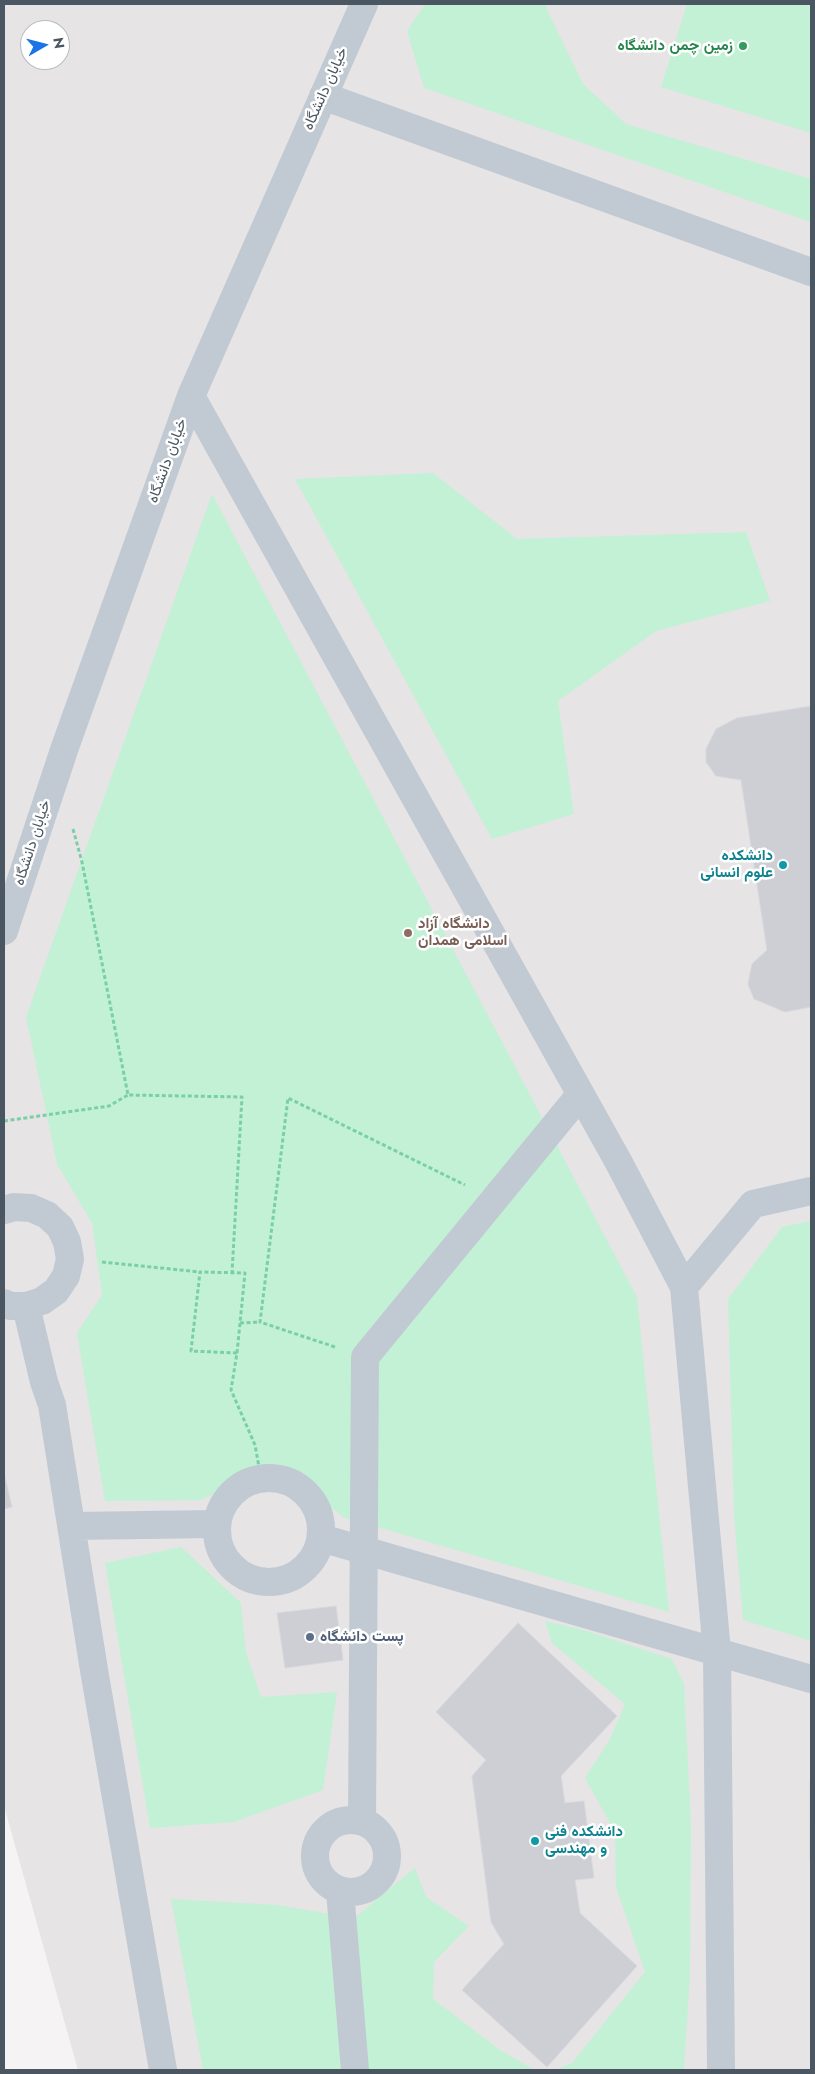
<!DOCTYPE html>
<meta charset="utf-8">
<style>
body{margin:0}
#map{position:relative;width:815px;height:2074px;overflow:hidden;background:#f5f3f3;font-family:Jost,sans-serif}
canvas{display:block}
.frame{position:absolute;inset:0;border:5px solid #4a5661;pointer-events:none}
.north{position:absolute;left:20px;top:20px;width:50px;height:50px;box-sizing:border-box;background:#fff;border:1px solid #b7bbc0;border-radius:50%;rotate:82deg;font-size:14px;font-weight:700;line-height:20px;text-align:center;color:#4a5661}
.north::after{content:'';display:block;margin:auto;width:18px;height:22px;background:#1a73e8;clip-path:polygon(50% 0,100% 100%,50% 72%,0 100%)}
</style>
<div id="map">
<canvas width="815" height="2074"></canvas>
<div class="frame"></div>
<div class="north">N</div>
</div>
<script>
const ctx = document.querySelector('canvas').getContext('2d');
ctx.lineJoin = 'round';
function fillPath(path, color) { ctx.fillStyle = color; ctx.fill(path, 'evenodd'); }
const toPath = rows => new Path2D(rows.map(r => 'M' + r).join(''));
function trace(path, color, width, dash) { ctx.strokeStyle = color; ctx.lineWidth = width; ctx.lineCap = dash ? 'butt' : 'round'; ctx.setLineDash(dash || []); ctx.stroke(path); }
function label(font, color, halo, rows, align = 'center') {
  ctx.font = font + ' Jost,Vazirmatn,sans-serif'; ctx.lineWidth = 5; ctx.setLineDash([]); ctx.textBaseline = 'middle'; ctx.strokeStyle = halo; ctx.fillStyle = color; for (const [text, x, y, turn = 0] of rows) {
    ctx.save(); ctx.translate(x, y); ctx.rotate((+turn || 0) * Math.PI / 180); ctx.textAlign = isNaN(turn) ? turn : align; if (halo) ctx.strokeText(text, 0, 0); ctx.fillText(text, 0, 0); ctx.restore();
  }
}
const education = toPath([
 [4,4,811,4,811,2070,78,2070,4,1806],
 [30,30,60,30,60,60,30,60]
]);
const green = toPath([
 [425,4,546,4,547,10,583,84,626,124,811,179,811,222,424,88,407,31],
 [687,4,811,4,811,133,661,87],
 [433,473,517,539,746,532,770,601,656,631,558,701,574,814,492,839,295,479],
 [212,494,637,1297,669,1612,343,1517,277,1463,201,1500,105,1501,77,1333,102,1295,92,1223,57,1164,26,1017],
 [811,1221,811,1641,743,1620,734,1515,728,1299,782,1227],
 [181,1547,241,1603,246,1653,261,1697,337,1692,323,1790,234,1822,150,1828,105,1563],
 [545,1621,583,1630,672,1659,684,1684,691,1825,690,1972,684,2070,555,2070,572,2063,645,1972,616,1887,615,1832,585,1778,610,1739,625,1704,552,1643],
 [415,1868,426,1897,469,1926,434,1962,433,1999,500,2050,535,2070,203,2070,171,1899,277,1905,354,1918]
]);
const building = toPath([
 [811,706,811,1007,785,1012,754,999,748,984,752,964,767,950,741,780,716,776,706,762,706,749,716,729,737,718,811,706],
 [4,1473,12,1507,4,1509,4,1473],
 [336,1606,343,1660,285,1668,277,1613,336,1606],
 [518,1623,617,1716,561,1776,565,1803,584,1801,594,1878,575,1880,580,1913,637,1966,547,2067,462,1990,504,1944,491,1922,472,1776,486,1760,436,1712,518,1623],
 [810,1782,811,1782,810,1861,810,1782]
]);
const path = toPath([
 [73,829,82,862,128,1095,242,1097,232,1273],
 [4,1121,109,1106,128,1095],
 [102,1262,200,1272],
 [240,1323,260,1322],
 [335,1347,260,1322,288,1098,465,1185],
 [237,1353,191,1351,200,1272,245,1273,237,1353,231,1390,255,1445,261,1478]
]);
const minor = toPath([
 [323,96,811,272],
 [191,396,618,1161,684,1287,717,1652,721,2070],
 [4,931,65,747,191,396,364,4],
 [4,1210,14,1207,31,1208,47,1215,60,1227,67,1242,70,1259,66,1276,56,1291,42,1301,26,1306,10,1306,4,1303],
 [684,1287,753,1204,811,1191],
 [26,1306,44,1382,52,1405,94,1670,163,2070],
 '217 1530a52 52 0 1 1 104 0a52 52 0 1 1-104 0Z',
 [71,1526,217,1524],
 [321,1538,811,1679],
 '315 1856a36 36 0 1 1 72 0a36 36 0 1 1-72 0Z',
 [362,1821,365,1357,580,1095],
 [340,1891,355,2070]
]);
const markers = [
 [743,46,5,"#2e9e5b"],
 [783,865,5,"#0f9aa8"],
 [408,933,5,"#8d6e63"],
 [310,1637,5,"#5c6f8a"],
 [535,1841,5,"#0f9aa8"]
];
const leisureNames = [
 ["زمین چمن دانشگاه",733,46]
];
const streetNames = [
 ["خیابان دانشگاه",326,89,-66],
 ["خیابان دانشگاه",168,461,-70],
 ["خیابان دانشگاه",33,843,-72]
];
const cultureNames = [
 ["دانشکده",773,856],
 ["علوم انسانی",773,873],
 ["دانشکده فنی",545,1832,"left"],
 ["و مهندسی",545,1849,"left"]
];
const educationNames = [
 ["دانشگاه آزاد",418,924],
 ["اسلامی همدان",418,941]
];
const serviceNames = [
 ["پست دانشگاه",320,1637]
];
fillPath(education, '#e6e4e5');
fillPath(green, '#c3f1d5');
fillPath(building, '#cdcfd5');
trace(building, '#d7d9de', 1);
trace(path, '#7ad0a6', 3, [4, 2.5]);
trace(minor, '#c1cad2', 28);
for (const [x, y, r, color] of markers) { const dot = new Path2D(); dot.arc(x, y, r, 0, 2 * Math.PI); ctx.fillStyle = color; ctx.fill(dot); trace(dot, '#fff', 2); }
label('bold 15px', '#27864d', '#fff', leisureNames, 'right');
label('15px', '#4a5661', '#fff', streetNames);
label('bold 15px', '#0d838f', '#fff', cultureNames, 'right');
label('bold 15px', '#785e54', '#fff', educationNames, 'left');
label('bold 15px', '#4e5e75', '#fff', serviceNames, 'left');
</script>
